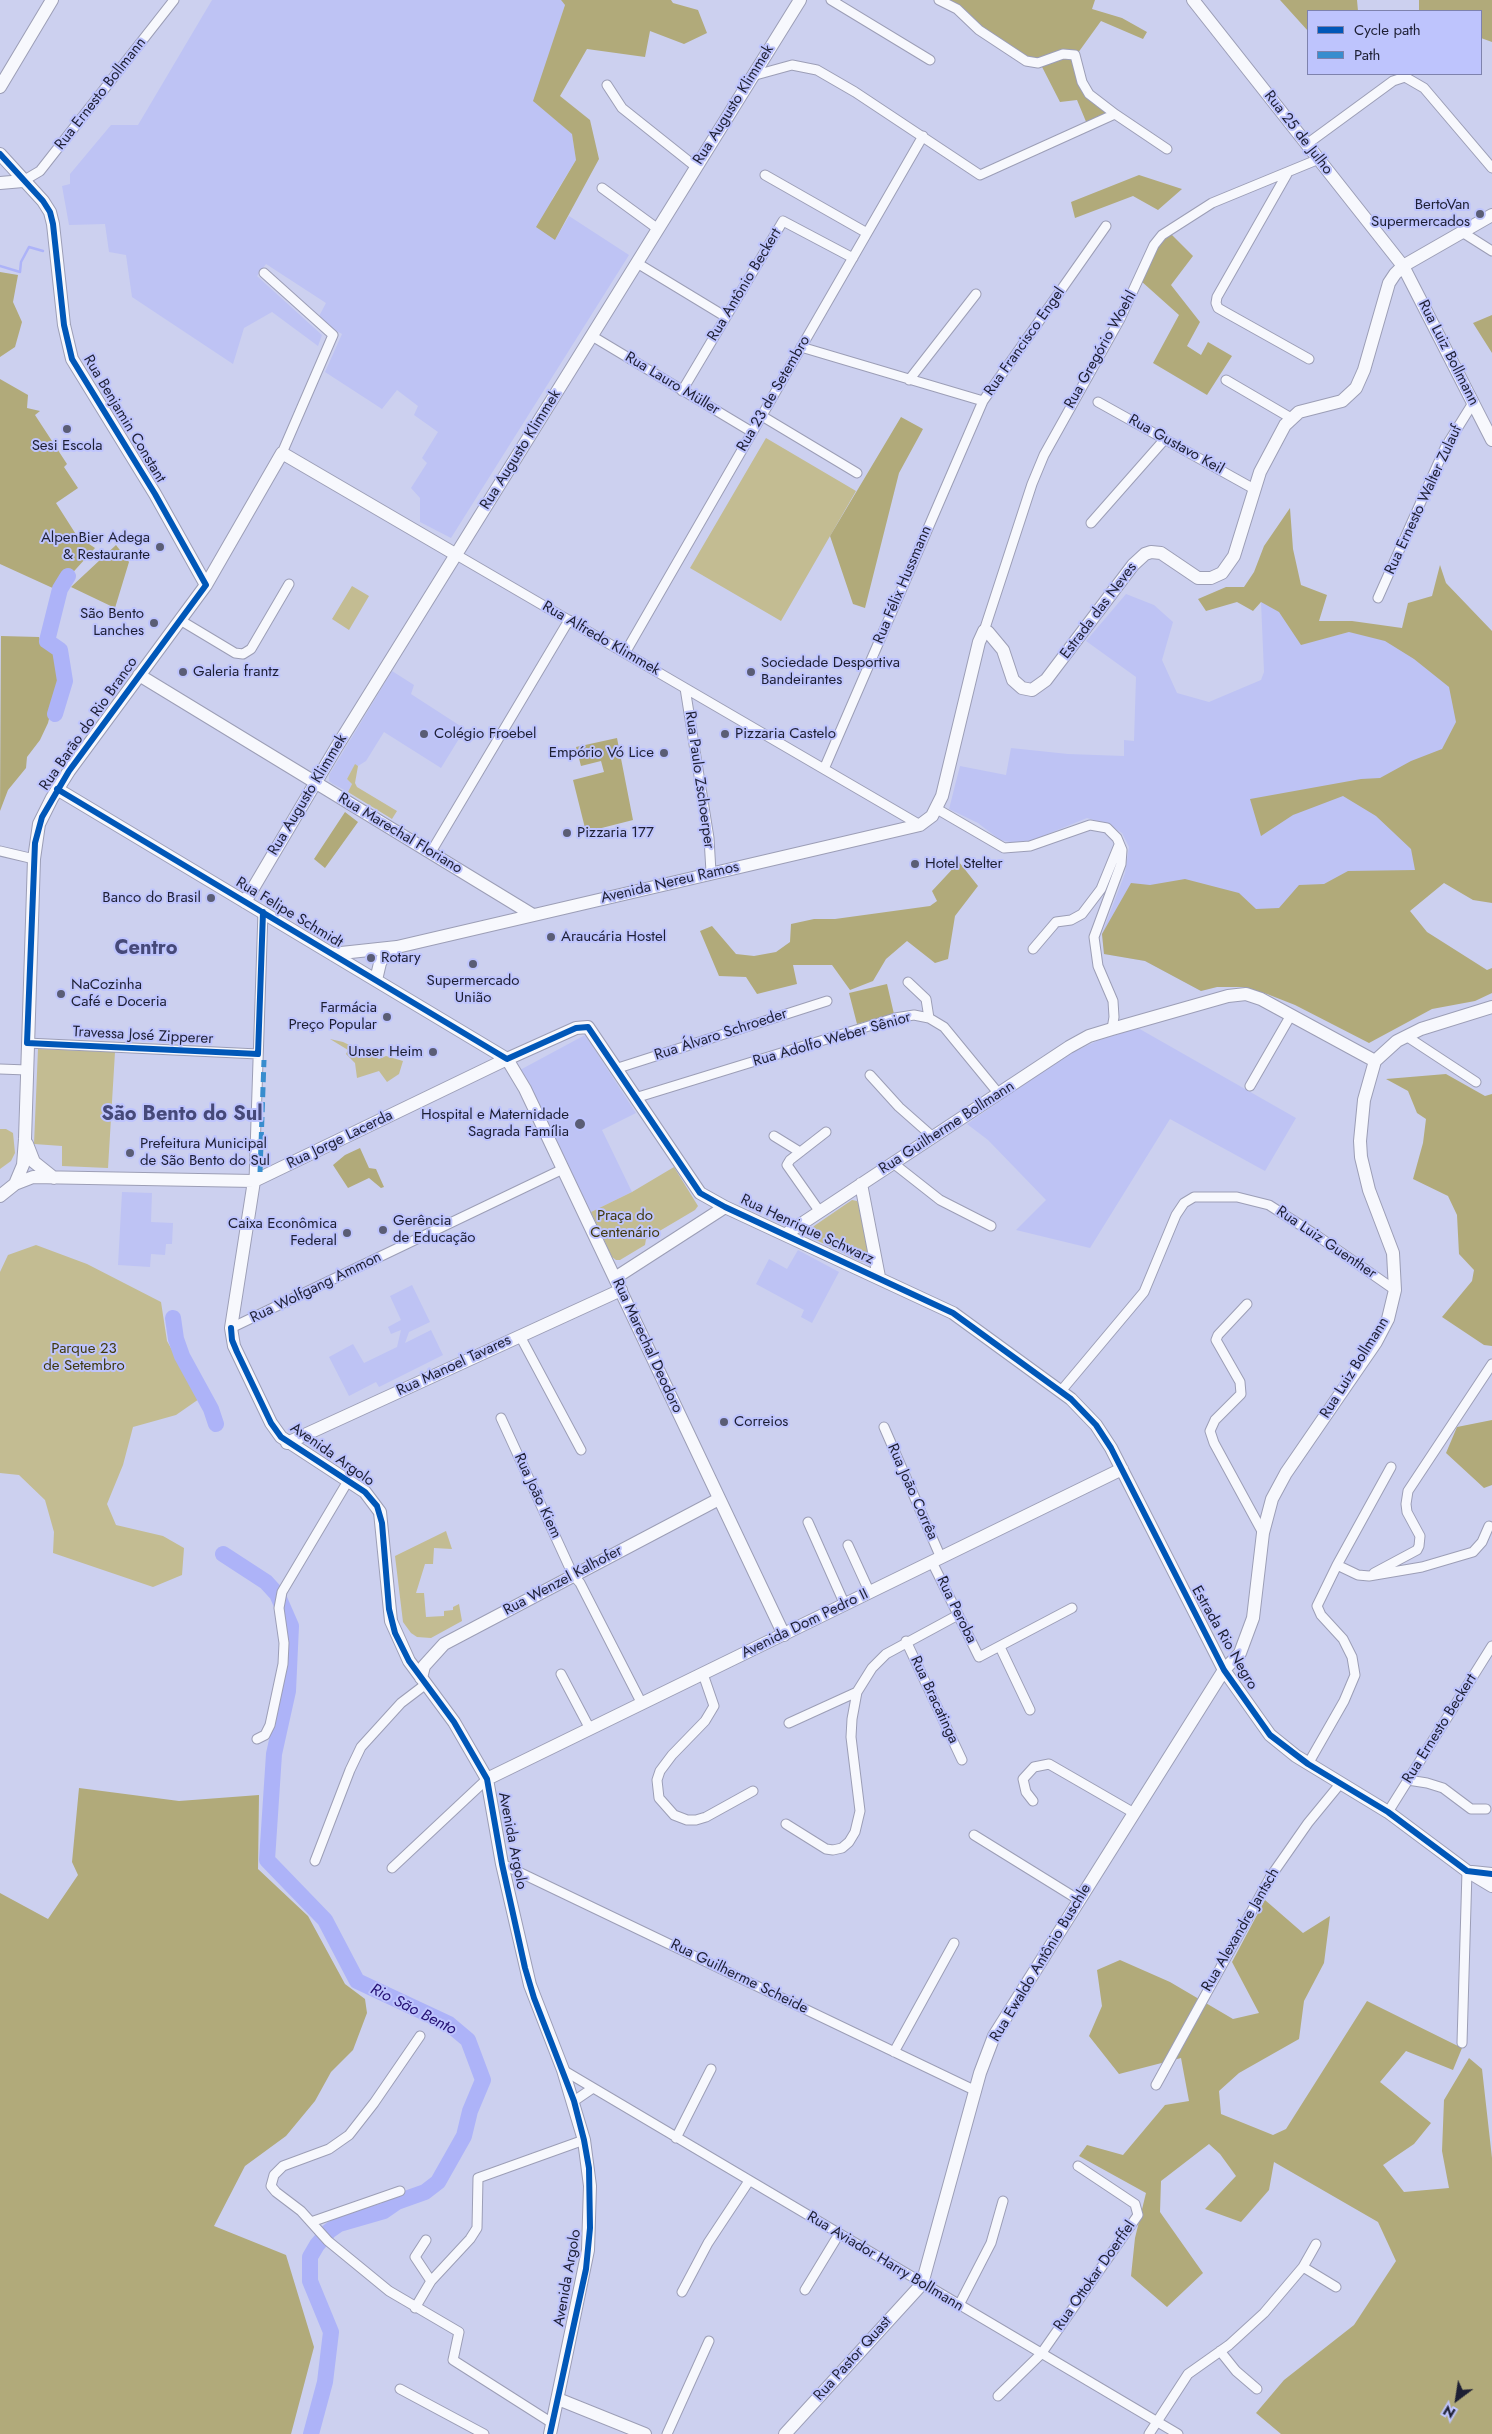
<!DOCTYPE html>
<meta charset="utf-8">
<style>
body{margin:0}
#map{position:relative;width:1492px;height:2434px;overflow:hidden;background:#ccd0ef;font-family:Jost,sans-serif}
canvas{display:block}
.legend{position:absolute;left:1307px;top:10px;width:175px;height:65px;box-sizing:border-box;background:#bec4fd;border:1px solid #7e82ad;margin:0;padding:6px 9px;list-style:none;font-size:15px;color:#1d1f34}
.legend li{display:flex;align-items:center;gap:10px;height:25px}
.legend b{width:25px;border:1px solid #7e82ad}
.north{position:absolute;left:1432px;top:2374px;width:50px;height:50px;-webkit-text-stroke:4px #bec4fd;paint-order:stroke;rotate:211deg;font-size:14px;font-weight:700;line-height:20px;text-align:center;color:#1d1f34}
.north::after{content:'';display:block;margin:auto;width:18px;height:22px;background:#1d1f34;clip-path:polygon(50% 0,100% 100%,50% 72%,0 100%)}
</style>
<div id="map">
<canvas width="1492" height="2434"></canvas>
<ul class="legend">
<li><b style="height:6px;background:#0057b8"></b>Cycle path</li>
<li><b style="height:6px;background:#388dce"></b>Path</li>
</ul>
<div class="north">N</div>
</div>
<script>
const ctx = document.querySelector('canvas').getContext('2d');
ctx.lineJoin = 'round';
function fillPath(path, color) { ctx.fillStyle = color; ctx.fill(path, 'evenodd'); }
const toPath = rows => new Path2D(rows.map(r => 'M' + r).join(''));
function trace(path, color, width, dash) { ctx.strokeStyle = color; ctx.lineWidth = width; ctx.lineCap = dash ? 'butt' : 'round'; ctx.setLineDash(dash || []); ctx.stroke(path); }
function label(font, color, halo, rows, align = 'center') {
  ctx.font = font + ' Jost,sans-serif'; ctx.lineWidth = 4; ctx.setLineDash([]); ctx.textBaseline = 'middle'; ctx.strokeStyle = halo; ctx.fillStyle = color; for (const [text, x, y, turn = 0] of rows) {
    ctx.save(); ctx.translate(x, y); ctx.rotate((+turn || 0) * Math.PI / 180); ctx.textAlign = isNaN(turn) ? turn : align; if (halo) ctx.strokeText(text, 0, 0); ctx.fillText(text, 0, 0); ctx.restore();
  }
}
const built = toPath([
 [212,0,561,0,565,5,534,101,572,133,576,160,552,199,555,240,569,216,629,255,451,538,420,522,420,498,411,488,427,463,422,458,438,432,414,415,418,406,397,390,382,409,325,372,342,334,317,320,326,303,266,264,257,276,322,335,318,346,272,312,244,328,233,364,132,297,126,255,109,252,105,224,69,225,62,186,70,184,70,174,111,125,138,125],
 [1126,594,1154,605,1173,622,1162,660,1177,693,1209,702,1261,680,1264,672,1261,602,1290,596,1314,641,1349,632,1439,626,1492,680,1425,889,1267,994,1243,987,1217,987,1201,991,1145,961,1104,954,1102,934,1125,873,1129,847,1122,833,1108,824,1087,818,1028,842,1015,843,1000,840,978,823,949,809,960,766,1006,775,1011,748,1068,754,1124,756,1124,740,1134,741,1136,677,1086,641],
 [392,671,414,685,411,694,465,729,441,768,384,732,366,761,358,766,355,765,347,779,352,784,348,792,333,784,329,781,329,775],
 [1138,1028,1296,1118,1265,1171,1170,1119,1090,1248,1016,1230,1046,1200,988,1140,967,1124,1065,1056,1097,1041],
 [585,1035,636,1113,602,1130,632,1192,591,1212,520,1070],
 [122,1192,152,1193,151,1222,173,1223,172,1244,166,1244,165,1255,151,1254,150,1267,118,1265],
 [798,1250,839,1272,812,1323,801,1317,804,1310,756,1284,769,1259,787,1269],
 [412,1285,430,1322,409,1332,405,1343,431,1330,443,1355,379,1387,376,1382,349,1396,329,1357,353,1344,364,1363,397,1347,401,1330,391,1334,388,1327,401,1320,390,1296]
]);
const green = toPath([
 [766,438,856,491,781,621,690,568],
 [352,586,369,596,349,630,332,619],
 [355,764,358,766,355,783,357,787,397,811,392,819,348,792,352,784,347,779],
 [330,1039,343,1042,379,1059,386,1056,403,1061,399,1074,387,1082,379,1071,357,1078,355,1063,346,1054,348,1050],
 [38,1049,115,1052,108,1168,62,1166,62,1146,34,1144],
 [0,1129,6,1129,13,1133,15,1153,11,1161,0,1169],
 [674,1167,698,1206,695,1210,646,1239,645,1245,620,1260,616,1260,612,1257,591,1212,632,1192],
 [852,1200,857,1201,860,1206,870,1258,867,1262,862,1262,814,1239,810,1232,814,1226],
 [36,1245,87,1264,161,1302,167,1341,199,1399,176,1415,133,1427,123,1465,107,1504,116,1525,163,1536,184,1548,182,1575,153,1587,53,1553,54,1532,45,1500,19,1475,0,1473,0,1272,8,1255],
 [446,1531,452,1549,434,1548,433,1564,425,1564,416,1593,424,1593,426,1617,444,1616,444,1611,453,1610,453,1607,459,1604,462,1621,431,1638,417,1637,411,1633,403,1622,395,1556]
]);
const forest = toPath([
 [561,0,671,0,673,3,698,10,707,33,684,44,650,31,645,57,587,49,560,96,590,120,599,159,555,240,536,227,576,160,572,134,533,101,565,5],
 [945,0,1095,0,1092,9,1122,18,1147,32,1143,39,1101,21,1075,57,1077,74,1111,114,1087,124,1077,100,1060,102,1039,61,1026,59],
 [1280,0,1357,0,1358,11,1308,11,1308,31],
 [1419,0,1492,0,1492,42,1481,38,1481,11,1419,11],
 [1139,175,1182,189,1158,210,1133,196,1075,218,1071,202],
 [1170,233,1193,256,1171,285,1200,322,1187,346,1201,355,1208,342,1232,356,1207,395,1153,363,1179,315,1141,281,1161,241],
 [0,272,18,275,13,302,22,322,15,347,0,357],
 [1492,315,1492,353,1473,323],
 [0,379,28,395,27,408,40,411,35,415,67,464,64,467,78,488,56,503,77,536,95,548,57,590,0,564],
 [901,417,923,429,899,473,865,608,853,604,830,536],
 [1290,508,1293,549,1301,585,1327,595,1319,621,1352,621,1402,628,1408,603,1432,596,1440,565,1446,583,1492,631,1492,903,1473,900,1444,883,1410,911,1427,932,1487,970,1492,968,1492,993,1475,1001,1432,1009,1369,1043,1295,1005,1267,994,1243,987,1217,987,1201,991,1145,961,1104,954,1102,934,1131,883,1150,885,1185,879,1239,893,1256,909,1279,908,1299,885,1324,884,1348,871,1415,870,1411,849,1376,816,1343,796,1293,815,1261,836,1250,799,1361,779,1380,778,1411,761,1442,749,1456,722,1449,687,1414,659,1385,641,1349,632,1301,645,1279,612,1261,602,1253,611,1237,602,1206,611,1198,599,1226,587,1244,587,1254,572,1264,546],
 [116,545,129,562,115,608,71,587],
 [1,636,39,637,42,646,53,653,59,678,48,723,40,740,27,757,26,768,8,790,0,811],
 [617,738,633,820,586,832,573,780,604,772,601,761,581,766,576,747],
 [345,812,358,822,325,868,314,859],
 [959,862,978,886,955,916,948,959,935,963,907,941,886,959,873,981,850,990,832,965,793,965,797,984,757,994,746,977,719,976,700,931,712,926,736,954,754,956,776,952,790,942,791,924,814,919,835,919,930,906,937,901,932,891],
 [887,984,894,1014,857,1024,849,993],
 [1446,1074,1485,1096,1492,1094,1492,1346,1484,1345,1442,1317,1472,1281,1474,1270,1459,1254,1457,1215,1448,1196,1413,1179,1423,1143,1426,1119,1417,1113,1408,1091,1386,1079],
 [360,1148,369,1168,376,1169,384,1187,381,1188,369,1178,348,1188,333,1165,345,1155],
 [1492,1420,1492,1485,1484,1488,1446,1453,1457,1427],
 [79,1788,179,1801,259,1795,258,1869,308,1916,345,1984,365,1999,367,2013,353,2050,331,2072,315,2101,286,2136,245,2166,214,2226,286,2255,314,2347,291,2434,0,2434,0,1893,48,1919,78,1875,72,1862],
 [1265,1900,1303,1933,1330,1916,1324,1963,1304,2001,1299,2039,1239,2073,1219,2091,1221,2114,1273,2135,1286,2129,1367,2001,1462,2048,1453,2070,1406,2051,1380,2082,1431,2123,1414,2144,1383,2165,1404,2192,1449,2188,1442,2151,1444,2100,1469,2058,1482,2069,1492,2158,1492,2434,1281,2434,1256,2413,1284,2380,1354,2325,1396,2261,1378,2222,1274,2162,1269,2190,1241,2222,1205,2209,1236,2176,1220,2154,1209,2144,1161,2181,1160,2212,1203,2273,1167,2307,1131,2276,1135,2238,1146,2193,1079,2156,1087,2145,1123,2155,1165,2105,1189,2101,1181,2058,1119,2074,1089,2036,1102,2006,1097,1970,1120,1960,1170,1982,1233,2019,1259,2013,1232,1962]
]);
const stream = toPath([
 [0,266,20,272,21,262,29,247,43,251]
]);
const river = toPath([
 [55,714,65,681,60,650,47,641,60,589,68,576],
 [173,1318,176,1339,182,1356,211,1409,216,1424],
 [223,1554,266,1582,277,1594,291,1626,288,1691,274,1754,267,1860,325,1920,357,1981,449,2024,468,2040,483,2080,470,2111,464,2136,438,2182,425,2192,397,2202,384,2211,339,2224,329,2231,317,2245,310,2257,310,2281,331,2332,325,2382,311,2434]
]);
const street = toPath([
 [831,0,930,60],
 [939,0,957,9,979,30,1026,61,1038,63,1063,54,1075,55,1082,82,1089,94,1115,114],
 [752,76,792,65,817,70,855,92,980,175,1115,114,1167,149],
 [607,85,622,108,696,167],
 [1307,144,1393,81,1405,77,1424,88,1492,168],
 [1287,174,1217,297,1216,303,1218,308,1225,312,1309,359],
 [765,175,867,233],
 [23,181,40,171,174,0],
 [602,188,658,229],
 [1462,232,1492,251],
 [637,263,726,317],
 [264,273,333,335,282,453],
 [592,336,752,432],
 [801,347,983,401,1106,226],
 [909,380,976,294],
 [1226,380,1291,418],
 [682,391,783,221,853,258],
 [1098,402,1254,489],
 [762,416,857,473],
 [1091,523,1165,439],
 [455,554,920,825],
 [1378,598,1445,448,1473,403],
 [180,620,235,653,243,654,251,649,289,584],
 [984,631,1032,484,1044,455,1120,319,1154,245,1162,235,1212,203,1319,159],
 [625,653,923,136],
 [685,688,709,838,711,872],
 [824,769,983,401],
 [937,809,1004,848,1030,846,1090,825,1107,828,1117,838,1122,850,1121,864,1094,937,1098,966,1113,1001,1114,1017,1112,1029],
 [0,851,34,859],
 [431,852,569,620],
 [1033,949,1056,922,1071,920,1082,914,1101,889,1119,845],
 [908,982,926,999,929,1018],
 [1406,1036,1476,1082],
 [27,1043,258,1054],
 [0,1069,27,1070],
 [615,1069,827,1001],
 [870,1075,899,1107,933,1137],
 [1250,1086,1291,1015],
 [635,1098,895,1018,914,1015,929,1018,944,1027,999,1094],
 [774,1136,800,1152],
 [893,1163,940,1200,991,1226],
 [254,1181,263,912],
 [820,1212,787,1165,790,1160,826,1132],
 [1247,1304,1218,1335,1216,1340,1240,1382,1241,1394,1215,1420,1210,1431,1214,1443,1263,1533],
 [231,1328,563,1169],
 [520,1336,581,1450],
 [1061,1391,1144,1292,1176,1215,1184,1203,1194,1197,1237,1197,1269,1205,1316,1235,1395,1290],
 [501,1418,573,1575,580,1583,642,1704],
 [884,1427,941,1558],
 [808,1522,845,1605],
 [848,1545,870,1593],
 [932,1562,979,1657,1072,1608],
 [1337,1565,1391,1467],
 [1374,1573,1417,1550,1419,1546,1420,1536,1407,1512,1406,1504,1408,1491,1492,1364],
 [906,1641,962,1760],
 [1000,1647,1030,1710],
 [561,1674,590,1729],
 [703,1674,714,1706,705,1721,672,1755,660,1771,657,1780,659,1798,674,1815,687,1820,696,1820,706,1817,753,1791],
 [789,1723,857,1692],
 [257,1739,265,1735,270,1725,283,1664,284,1643,279,1608,282,1592,348,1481],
 [1308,1764,1344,1701,1355,1675,1352,1657,1343,1639,1321,1615,1317,1606,1337,1565,1358,1575,1369,1576,1422,1567,1473,1552,1482,1542,1489,1526],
 [1408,1780,1427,1783,1443,1788,1471,1809,1486,1809],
 [1033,1801,1026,1792,1023,1779,1034,1767,1049,1764,1134,1813],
 [1388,1812,1492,1646],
 [786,1824,826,1849,833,1850,842,1848,849,1842,855,1832,860,1811,851,1737,852,1719,857,1692,872,1668,886,1654,958,1615],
 [974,1835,1079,1900],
 [315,1861,350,1770,361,1747,401,1703,426,1684],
 [502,1864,976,2091],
 [392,1868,487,1779],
 [420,2036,374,2103,349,2135,329,2149,283,2166,274,2175,271,2186,276,2192,301,2211,328,2241,389,2291,459,2332,453,2360,552,2423],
 [1462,2043,1467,1871],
 [894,2052,954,1943],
 [563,2070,1178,2434],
 [1156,2085,1271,1876,1308,1823,1340,1784],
 [574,2101,593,2088],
 [676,2138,711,2069],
 [311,2222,400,2191],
 [426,2240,415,2257,431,2281],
 [1303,2267,1336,2287],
 [805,2290,839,2234],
 [682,2292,708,2243,749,2181],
 [959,2305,991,2243,1003,2201],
 [415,2308,431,2281,470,2239,477,2228,478,2178,584,2140],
 [1220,2351,1236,2371,1257,2389],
 [400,2389,484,2434],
 [998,2396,1041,2354,1138,2215,1135,2204,1078,2166],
 [667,2434,709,2341],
 [1149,2434,1188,2374,1229,2345,1264,2313,1303,2267,1316,2244]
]);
const secondary = toPath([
 [1193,0,1403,266,1492,440],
 [0,87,52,0],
 [0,154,43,201,50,212,53,224,64,325,72,359,155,494,206,585],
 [0,183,23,181],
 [139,675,533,915],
 [57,789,507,1059,525,1089,784,1635],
 [245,902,336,748,800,0],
 [332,954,397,947,920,825,932,816,942,796,979,642,984,631,988,632,1003,650,1013,680,1022,688,1032,690,1046,680,1133,565,1145,554,1151,552,1161,553,1198,578,1211,578,1222,573,1234,556,1260,472,1285,425,1299,412,1342,401,1356,388,1364,370,1389,283,1395,274,1403,266,1492,215],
 [376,980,380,963,384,956,397,947],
 [27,1144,34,1162,54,1178],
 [254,1181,231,1328,234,1346,271,1423,281,1437,365,1492,380,1512,391,1621,409,1661,454,1722,487,1779,502,1864,530,1985,563,2070,584,2140,590,2186,588,2250,550,2434],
 [15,1184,23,1165,25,1139,34,859,39,824,52,798,69,771,206,585,282,453,455,554],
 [861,1184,879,1277],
 [0,1196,15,1184,33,1177,254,1181,507,1059,576,1028,588,1027,700,1193,725,1207,953,1313,1071,1399,1096,1425,1111,1448,1224,1670,1270,1735,1296,1756,1388,1812,1467,1871,1492,1886],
 [786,1234,1069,1047,1089,1036,1112,1029,1228,996,1246,994,1261,999,1375,1061],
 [615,1278,725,1207],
 [287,1443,621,1290],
 [421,1678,424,1666,444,1644,719,1499],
 [487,1779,1122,1469],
 [1472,1872,1492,1874],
 [558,2399,645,2434],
 [785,2434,922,2284,980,2073,994,2036,1224,1670,1240,1653,1253,1618,1263,1533,1272,1499,1286,1473,1376,1342,1388,1319,1395,1290,1393,1253,1369,1190,1361,1157,1360,1141,1364,1100,1375,1061,1397,1041,1421,1029,1492,1007]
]);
const quiet = toPath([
 [260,1172,264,1060]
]);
const cycleway = toPath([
 [0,154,43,201,50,212,53,224,64,325,72,359,155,494,206,585,69,771,42,817,35,843,27,1043,258,1054,263,912],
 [57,789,507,1059,576,1028,588,1027,700,1193,725,1207,953,1313,1071,1399,1096,1425,1111,1448,1224,1670,1270,1735,1308,1764,1388,1812,1467,1871,1492,1874],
 [231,1328,232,1340,237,1352,271,1423,281,1437,365,1492,377,1506,382,1523,389,1609,395,1633,409,1661,454,1722,487,1779,502,1864,525,1968,534,1998,574,2101,584,2140,589,2168,590,2228,586,2269,550,2434]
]);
const markers = [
 [1480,214,5,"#5a5d75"],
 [67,429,5,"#5a5d75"],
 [160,547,5,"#5a5d75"],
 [154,623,5,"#5a5d75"],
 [183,672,5,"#5a5d75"],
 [751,672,5,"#5a5d75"],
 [424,734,5,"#5a5d75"],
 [725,734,5,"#5a5d75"],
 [664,753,5,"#5a5d75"],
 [567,833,5,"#5a5d75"],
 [915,864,5,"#5a5d75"],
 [211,898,5,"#5a5d75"],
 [551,937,5,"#5a5d75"],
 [371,958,5,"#5a5d75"],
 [473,964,5,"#5a5d75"],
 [61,994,5,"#5a5d75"],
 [387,1017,5,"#5a5d75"],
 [433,1052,5,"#5a5d75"],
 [580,1124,6,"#5a5d75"],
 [130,1153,5,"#5a5d75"],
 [383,1230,5,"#5a5d75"],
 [347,1233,5,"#5a5d75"],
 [724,1422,5,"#5a5d75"]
];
const streetNames = [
 ["Rua Ernesto Bollmann",101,94,-52],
 ["Rua Augusto Klimmek",734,105,-58],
 ["Rua 25 de Julho",1298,133,52],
 ["Rua Antônio Beckert",745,285,-59],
 ["Rua Francisco Engel",1025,342,-55],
 ["Rua Gregório Woehl",1101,350,-61],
 ["Rua Luiz Bollmann",1448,353,63],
 ["Rua Lauro Müller",672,384,31],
 ["Rua 23 de Setembro",774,394,-60],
 ["Rua Benjamin Constant",124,419,59],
 ["Rua Gustavo Keil",1176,445,29],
 ["Rua Augusto Klimmek",521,450,-58],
 ["Rua Ernesto Walter Zulauf",1424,500,-65],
 ["Rua Félix Hussmann",903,585,-67],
 ["Estrada das Neves",1099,611,-53],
 ["Rua Alfredo Klimmek",601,639,30],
 ["Rua Barão do Rio Branco",89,724,-55],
 ["Rua Paulo Zschoerper",699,780,82],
 ["Rua Augusto Klimmek",308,795,-59],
 ["Rua Marechal Floriano",400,834,31],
 ["Avenida Nereu Ramos",670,883,-13],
 ["Rua Felipe Schmidt",289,913,31],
 ["Rua Álvaro Schroeder",721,1035,-18],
 ["Travessa José Zipperer",143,1036,3],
 ["Rua Adolfo Weber Sênior",832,1040,-16],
 ["Rua Guilherme Bollmann",947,1128,-33],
 ["Rua Jorge Lacerda",340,1140,-26],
 ["Rua Henrique Schwarz",807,1230,25],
 ["Rua Luiz Guenther",1326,1243,34],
 ["Rua Wolfgang Ammon",316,1288,-26],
 ["Rua Marechal Deodoro",647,1346,65],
 ["Rua Manoel Tavares",454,1366,-25],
 ["Rua Luiz Bollmann",1355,1368,-58],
 ["Avenida Argolo",332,1455,35],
 ["Rua João Corrêa",912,1492,66],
 ["Rua João Kiem",537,1496,65],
 ["Rua Wenzel Kalhofer",563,1581,-28],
 ["Rua Peroba",956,1610,64],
 ["Avenida Dom Pedro II",805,1624,-26],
 ["Estrada Rio Negro",1224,1638,60],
 ["Rua Bracatinga",934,1700,65],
 ["Rua Ernesto Beckert",1440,1729,-58],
 ["Avenida Argolo",512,1841,79],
 ["Rua Alexandre Jantsch",1241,1930,-60],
 ["Rua Ewaldo Antônio Buschle",1041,1963,-59],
 ["Rua Guilherme Scheide",739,1977,26],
 ["Rua Aviador Harry Bollmann",885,2262,31],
 ["Rua Ottokar Doerffel",1095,2276,-55],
 ["Avenida Argolo",568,2278,-80],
 ["Rua Pastor Quast",853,2359,-48]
];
const poiNames = [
 ["BertoVan",1470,205,"right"],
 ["Supermercados",1470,222,"right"],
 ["Sesi Escola",67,446,"center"],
 ["AlpenBier Adega",150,538,"right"],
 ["& Restaurante",150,555,"right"],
 ["São Bento",144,614,"right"],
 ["Lanches",144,631,"right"],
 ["Sociedade Desportiva",761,663],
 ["Bandeirantes",761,680],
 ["Galeria frantz",193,672],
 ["Colégio Froebel",434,734],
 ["Pizzaria Castelo",735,734],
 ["Empório Vó Lice",654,753,"right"],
 ["Pizzaria 177",577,833],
 ["Hotel Stelter",925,864],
 ["Banco do Brasil",201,898,"right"],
 ["Araucária Hostel",561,937],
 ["Rotary",381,958],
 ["Supermercado",473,981,"center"],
 ["União",473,998,"center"],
 ["NaCozinha",71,985],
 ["Café e Doceria",71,1002],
 ["Farmácia",377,1008,"right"],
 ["Preço Popular",377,1025,"right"],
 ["Unser Heim",423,1052,"right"],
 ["Hospital e Maternidade",569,1115,"right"],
 ["Sagrada Família",569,1132,"right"],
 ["Prefeitura Municipal",140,1144],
 ["de São Bento do Sul",140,1161],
 ["Gerência",393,1221],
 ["de Educação",393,1238],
 ["Caixa Econômica",337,1224,"right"],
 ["Federal",337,1241,"right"],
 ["Correios",734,1422]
];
const parkNames = [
 ["Praça do",625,1216],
 ["Centenário",625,1233],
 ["Parque 23",84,1349],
 ["de Setembro",84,1366]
];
const waterNames = [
 ["Rio São Bento",413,2010,27]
];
const districtNames = [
 ["Centro",146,949],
 ["São Bento do Sul",182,1115]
];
fillPath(built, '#bec3f4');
fillPath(green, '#c3bc92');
fillPath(forest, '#b1aa7a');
trace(stream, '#adb3f8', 2.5);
trace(river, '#adb3f8', 16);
trace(street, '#9c9eb6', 11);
trace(secondary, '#9c9eb6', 14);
trace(street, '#f7f8fd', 9);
trace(secondary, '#f7f8fd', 12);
trace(quiet, '#388dce', 5, [10, 5]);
trace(cycleway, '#0057b8', 6);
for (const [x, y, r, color] of markers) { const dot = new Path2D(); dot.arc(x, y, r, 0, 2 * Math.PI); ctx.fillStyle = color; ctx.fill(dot); trace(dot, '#bec4fd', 2); }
label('15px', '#1d1f34', '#bec4fd', streetNames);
label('15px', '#1d1f34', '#bec4fd', poiNames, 'left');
label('15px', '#40390d', '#bec4fd', parkNames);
label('italic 16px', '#241074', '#bec4fd', waterNames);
label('bold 20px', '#464979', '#bec4fd', districtNames);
</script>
